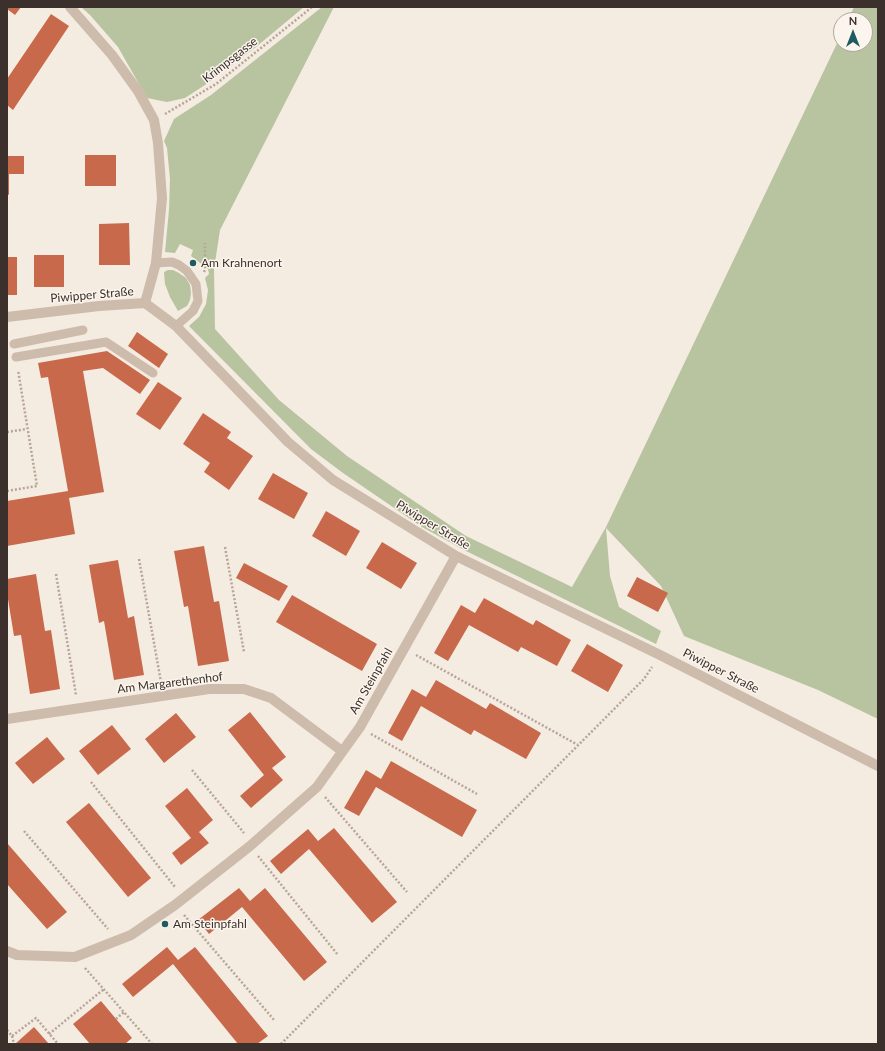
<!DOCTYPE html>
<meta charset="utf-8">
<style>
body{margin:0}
#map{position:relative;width:885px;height:1051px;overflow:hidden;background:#f4ebe1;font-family:Lato,sans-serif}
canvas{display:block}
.frame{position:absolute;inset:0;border:8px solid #3b302b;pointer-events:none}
.north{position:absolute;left:833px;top:12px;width:40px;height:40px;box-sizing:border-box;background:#fbf5ee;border:1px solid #aea6a0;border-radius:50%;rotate:0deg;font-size:11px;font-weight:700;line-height:16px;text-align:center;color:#3b302b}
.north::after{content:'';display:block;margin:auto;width:14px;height:18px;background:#1f5a5e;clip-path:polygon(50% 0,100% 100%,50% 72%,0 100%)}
</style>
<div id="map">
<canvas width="885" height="1051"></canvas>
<div class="frame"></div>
<div class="north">N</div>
</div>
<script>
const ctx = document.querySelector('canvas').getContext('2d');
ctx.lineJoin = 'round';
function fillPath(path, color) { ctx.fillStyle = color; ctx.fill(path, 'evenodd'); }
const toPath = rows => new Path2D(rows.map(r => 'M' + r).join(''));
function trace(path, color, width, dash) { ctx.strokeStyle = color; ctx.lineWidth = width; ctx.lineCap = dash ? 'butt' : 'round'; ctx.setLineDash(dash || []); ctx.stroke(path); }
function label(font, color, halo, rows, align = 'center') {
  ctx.font = font + ' Lato,sans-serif'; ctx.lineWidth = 3; ctx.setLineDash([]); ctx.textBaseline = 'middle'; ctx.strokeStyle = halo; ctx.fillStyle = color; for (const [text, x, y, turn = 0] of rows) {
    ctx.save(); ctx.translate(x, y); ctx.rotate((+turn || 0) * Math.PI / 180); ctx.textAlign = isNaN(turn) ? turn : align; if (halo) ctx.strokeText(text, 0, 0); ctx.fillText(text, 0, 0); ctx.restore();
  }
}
const green = toPath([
 [81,7,304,7,256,47,208,83,185,98,167,102,147,98,118,47,90,15],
 [322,7,334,7,220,230,214,269,215,329,279,400,347,456,466,536,572,587,606,527,841,35,841,44,865,44,865,20,848,20,854,7,878,7,878,719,818,690,684,636,661,586,606,528,610,576,619,607,661,631,656,644,466,551,422,527,343,473,311,449,189,326,199,317,206,304,208,290,205,278,209,274,208,269,191,256,193,250,180,244,175,253,165,252,169,210,170,179,167,148,164,141,174,119,211,95],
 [168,270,173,270,179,273,186,278,190,285,191,293,190,300,187,306,178,311,170,297,165,284,164,272]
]);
const building = toPath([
 [7,7,21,7,15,15,7,9],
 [51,14,69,26,13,110,7,105,7,79],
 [85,155,116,155,116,186,85,186],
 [7,156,24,156,24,174,9,174,9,195,7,194],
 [129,223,130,265,99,265,99,224],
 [34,255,64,255,64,287,34,287],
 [7,257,17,257,17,295,7,295],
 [137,332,168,354,159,368,128,346],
 [107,351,150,380,140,394,103,368,83,371,104,492,69,498,75,534,7,546,7,501,68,491,48,377,41,378,38,363],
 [158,382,182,398,160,430,136,414],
 [203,413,231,432,227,438,253,456,229,490,204,472,210,463,183,444],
 [273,473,308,493,294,519,258,499],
 [326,511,360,531,346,556,312,536],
 [382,542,417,563,401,589,366,568],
 [204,546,214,602,219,601,229,661,198,666,188,606,184,607,174,551],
 [118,560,128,618,134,616,144,675,114,680,104,621,99,623,89,565],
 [244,563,288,586,279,601,236,578],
 [36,574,45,631,51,630,60,689,30,694,21,635,14,636,7,593,7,579],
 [637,577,668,593,658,612,627,596],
 [292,595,377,644,362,671,276,622],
 [484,598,533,625,536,620,571,640,557,666,521,647,518,652,469,625,448,661,434,653,461,605,475,613],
 [587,644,623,665,608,692,571,671],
 [436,680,486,709,490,703,541,733,526,759,474,730,471,735,421,706,402,741,388,733,412,689,426,697],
 [250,712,286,757,272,768,283,780,251,808,240,796,264,775,228,730],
 [176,713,196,737,164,763,145,739],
 [112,725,131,749,98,775,79,751],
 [47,737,65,759,33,784,15,763],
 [391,761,477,810,462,837,376,787,359,816,344,808,366,770,381,779],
 [187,788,213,820,199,832,209,843,181,865,172,853,191,838,165,806],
 [89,803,151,878,128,897,66,822],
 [334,828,397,902,372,923,309,849,281,874,270,861,308,829,318,841],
 [7,843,67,912,47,929,7,884],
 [239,888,250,901,265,888,327,962,304,981,242,907,209,934,198,920],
 [167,947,178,960,195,947,268,1036,257,1044,238,1044,173,964,133,997,122,984],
 [101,1001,132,1038,125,1044,90,1044,73,1024],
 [34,1027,49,1044,15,1044]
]);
const path = toPath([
 [165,114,216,84,312,7],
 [204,272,205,270,205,243],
 [7,432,27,429],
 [7,491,37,486,18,370],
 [225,547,244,652],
 [139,559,161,682],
 [56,574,76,695],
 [416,655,578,745],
 [371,734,477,794],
 [192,770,244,833],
 [91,782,175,887],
 [325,797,407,892],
 [24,831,108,929],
 [258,856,338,955],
 [184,915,275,1021],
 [85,968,152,1044],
 [116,1019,124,1012],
 [7,1030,12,1036,36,1018,58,1044],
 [49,1034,104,989],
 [12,1036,14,1044],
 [281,1044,644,679,652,667]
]);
const lane = toPath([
 [156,263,172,262,179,265,187,271,196,284,198,301,193,311,176,326],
 [14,344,83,330],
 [16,357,106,342,153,373]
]);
const street = toPath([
 [70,7,112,55,138,91,154,120,158,143,162,198,156,263,145,303],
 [7,317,99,306,145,303,176,326,288,442,333,480,456,556,660,655,878,766],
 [7,719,209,689,244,689,271,698,342,751],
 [7,951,17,955,75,957,131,935,175,905,250,846,317,787,360,727,456,556]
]);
const markers = [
 [193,263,4,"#1f5a5e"],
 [165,924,4,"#1f5a5e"]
];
const streetNames = [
 ["Krimpsgasse",230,60,-38],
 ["Piwipper Straße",92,295,-5],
 ["Piwipper Straße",433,525,31],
 ["Piwipper Straße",721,671,27],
 ["Am Steinpfahl",371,681,-60],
 ["Am Margarethenhof",170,683,-7]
];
const poiNames = [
 ["Am Krahnenort",201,263],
 ["Am Steinpfahl",173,924]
];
fillPath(green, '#b8c4a0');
fillPath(building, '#c8694b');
trace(path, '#b9a596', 2.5, [2, 2]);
trace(lane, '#cdbbac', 9);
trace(street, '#cdbbac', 10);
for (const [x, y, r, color] of markers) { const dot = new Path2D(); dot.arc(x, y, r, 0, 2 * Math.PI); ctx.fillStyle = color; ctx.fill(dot); trace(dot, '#fbf5ee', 1.5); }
label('12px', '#3b302b', '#fbf5ee', streetNames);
label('12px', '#3b302b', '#fbf5ee', poiNames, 'left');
</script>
